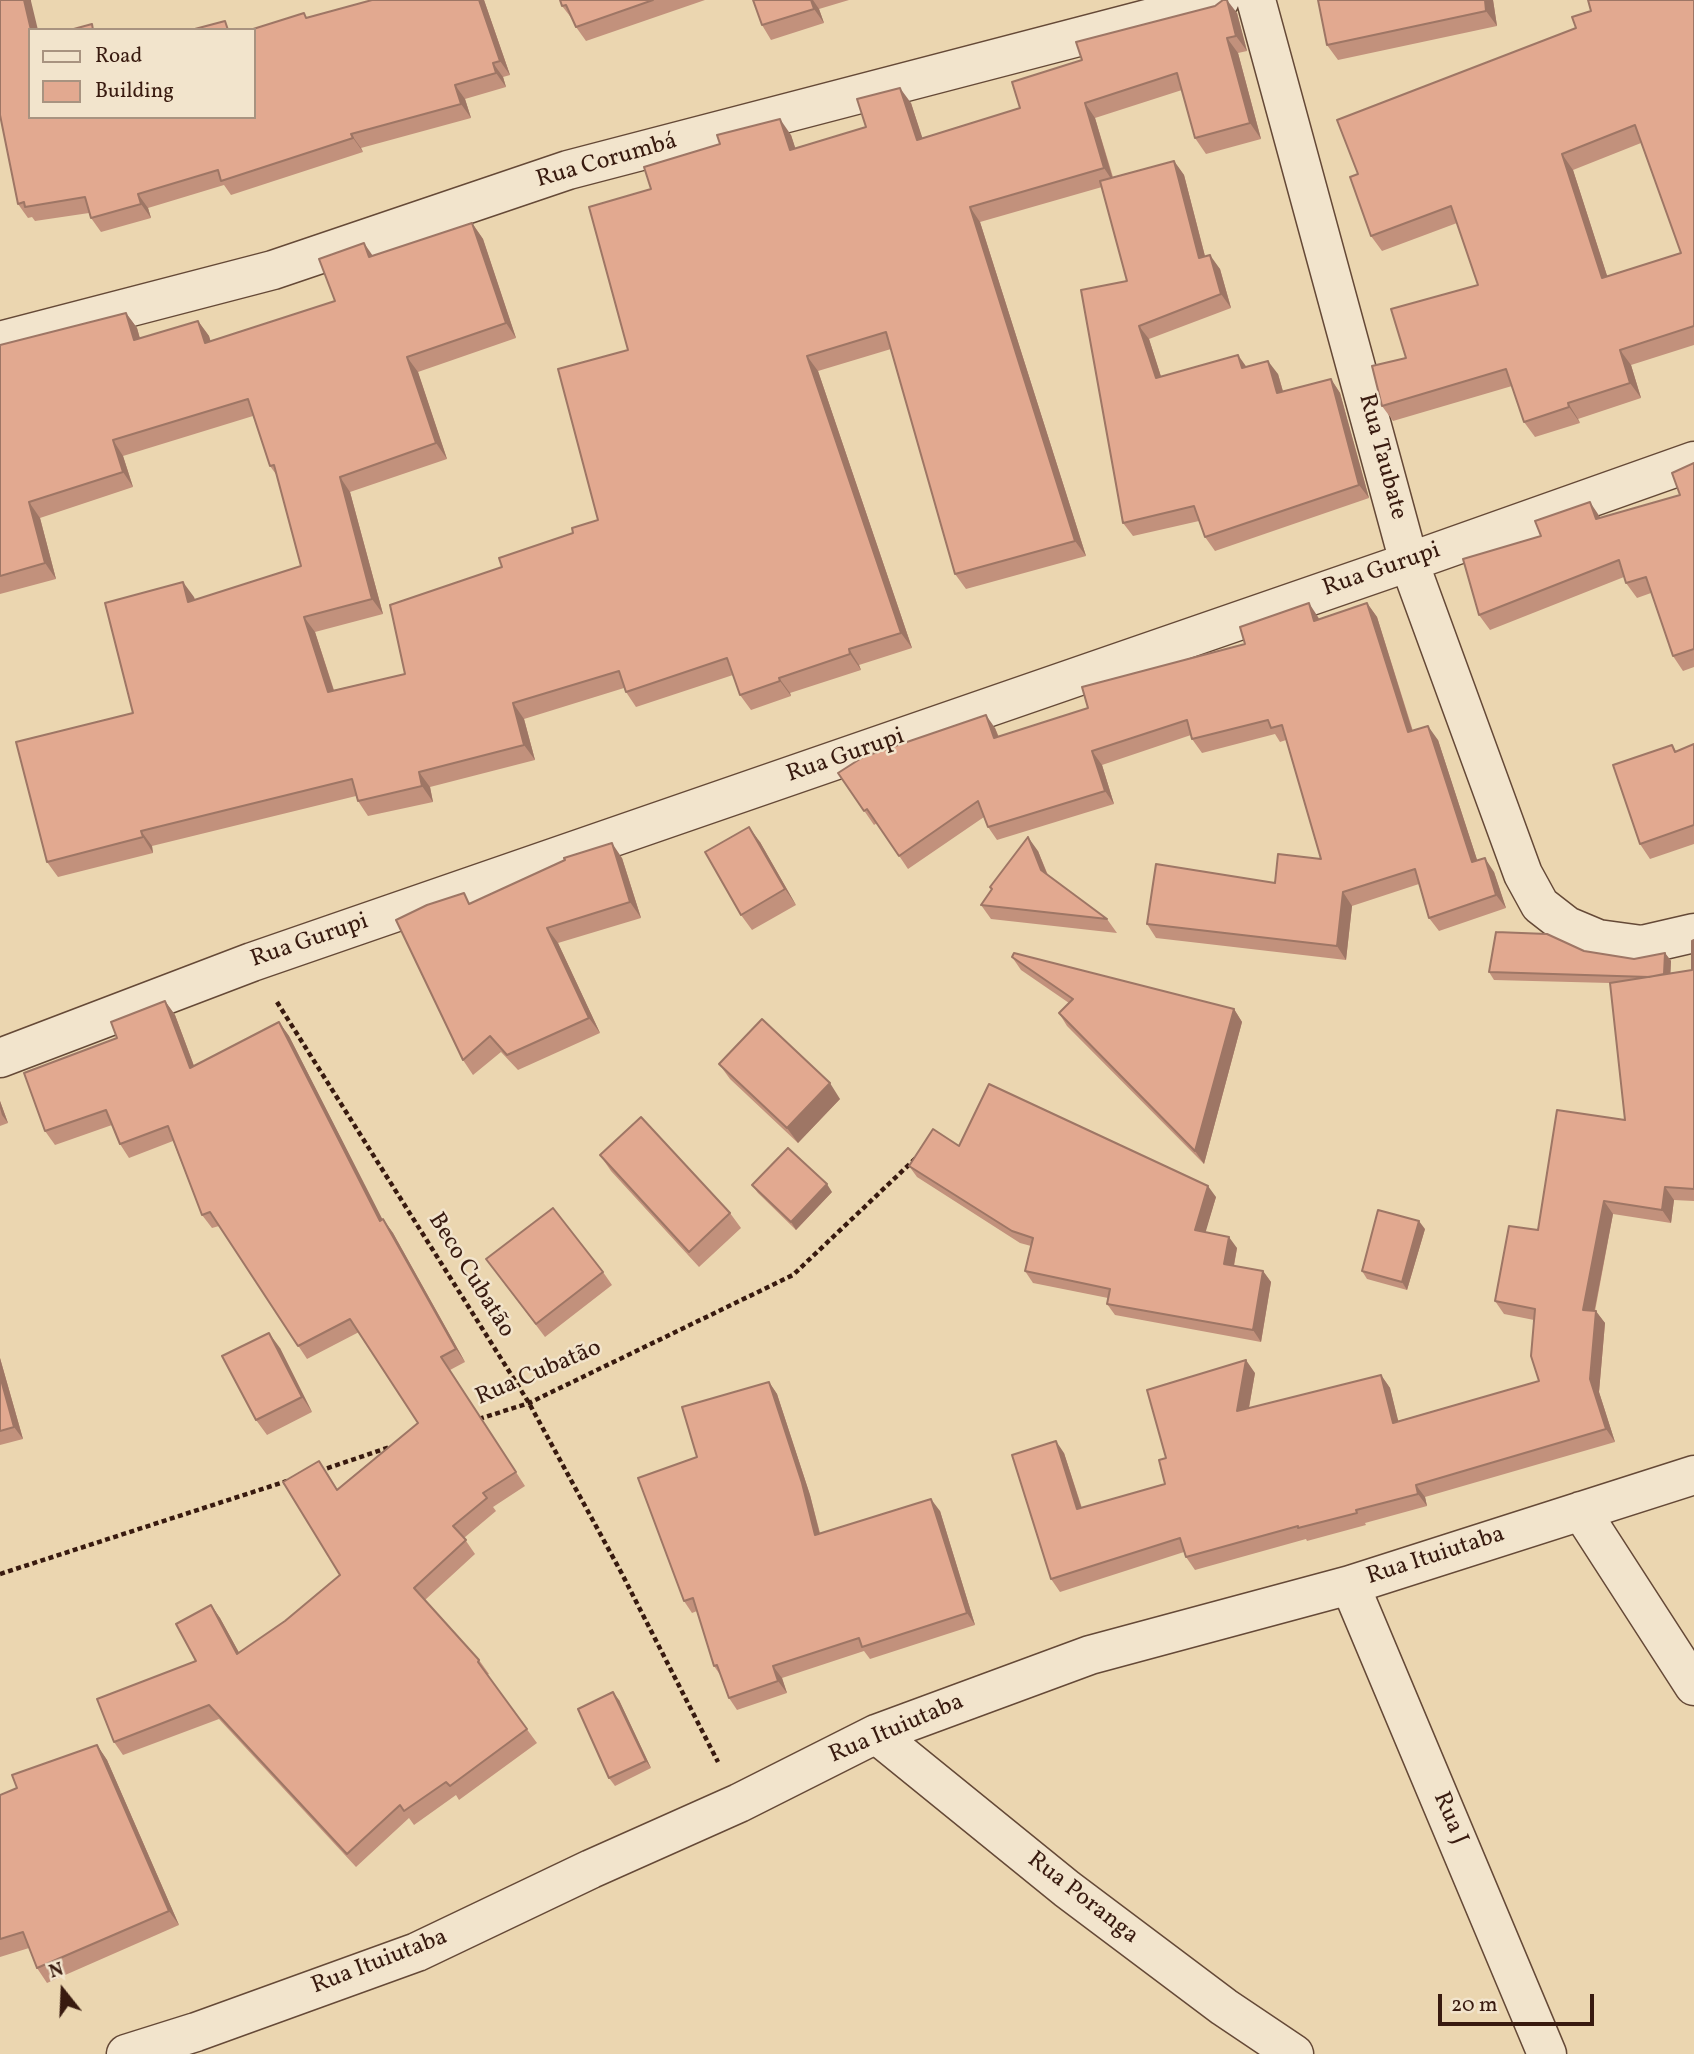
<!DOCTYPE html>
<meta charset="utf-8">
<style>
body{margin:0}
#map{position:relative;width:1694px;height:2054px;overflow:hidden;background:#ebd6b0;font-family:Vollkorn,serif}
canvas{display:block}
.legend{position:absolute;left:28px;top:28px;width:228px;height:91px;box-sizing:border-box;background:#f2e4cc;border:2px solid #a89380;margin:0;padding:9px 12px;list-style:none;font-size:21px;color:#381a0f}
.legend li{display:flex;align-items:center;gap:14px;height:35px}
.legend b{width:35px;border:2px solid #a89380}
.north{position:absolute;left:28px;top:1956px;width:70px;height:70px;-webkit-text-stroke:5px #f2e4cc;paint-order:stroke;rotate:342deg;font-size:19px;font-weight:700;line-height:28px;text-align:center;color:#381a0f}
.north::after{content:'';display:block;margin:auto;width:24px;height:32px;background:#381a0f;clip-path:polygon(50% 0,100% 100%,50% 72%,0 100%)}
.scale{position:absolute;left:1438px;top:1994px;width:156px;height:32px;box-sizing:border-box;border:4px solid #381a0f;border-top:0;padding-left:9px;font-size:21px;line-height:24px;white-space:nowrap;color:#381a0f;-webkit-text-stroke:5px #f2e4cc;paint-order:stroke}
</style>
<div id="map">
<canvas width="1694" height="2054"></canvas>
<ul class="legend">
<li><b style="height:9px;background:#f2e4cc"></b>Road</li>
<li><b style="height:19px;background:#e2a990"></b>Building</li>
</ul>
<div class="north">N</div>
<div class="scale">20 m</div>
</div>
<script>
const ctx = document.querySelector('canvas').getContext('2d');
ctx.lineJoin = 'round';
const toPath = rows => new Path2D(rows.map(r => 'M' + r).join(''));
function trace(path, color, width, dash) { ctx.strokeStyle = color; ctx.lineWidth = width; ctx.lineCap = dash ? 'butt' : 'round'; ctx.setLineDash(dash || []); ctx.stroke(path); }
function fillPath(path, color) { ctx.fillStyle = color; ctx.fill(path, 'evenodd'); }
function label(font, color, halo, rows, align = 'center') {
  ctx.font = font + ' Vollkorn,serif'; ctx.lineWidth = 5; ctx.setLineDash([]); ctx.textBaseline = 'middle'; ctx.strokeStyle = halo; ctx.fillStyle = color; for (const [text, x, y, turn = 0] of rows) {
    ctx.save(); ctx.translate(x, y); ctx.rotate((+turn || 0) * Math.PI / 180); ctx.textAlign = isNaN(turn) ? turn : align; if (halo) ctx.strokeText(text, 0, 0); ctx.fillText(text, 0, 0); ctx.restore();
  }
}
const path = toPath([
 [277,1002,529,1403,621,1572,718,1762],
 [479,1419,529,1403,793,1275,916,1158],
 [319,1471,390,1447],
 [0,1574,287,1481]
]);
const minor = toPath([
 [1256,0,1409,562,1523,874,1540,905,1567,926,1598,939,1642,945,1694,933],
 [0,341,273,270,568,170,1220,0],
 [0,1058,252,962,1409,562,1694,461],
 [1581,1511,1694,1686],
 [1350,1585,1547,2054],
 [876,1734,1067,1889,1224,2007,1294,2054],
 [126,2054,196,2032,417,1952,591,1869,739,1803,876,1734,1090,1655,1350,1585,1694,1475]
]);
const wall = toPath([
 [484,0,510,75,503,77,506,87,465,99,471,118,361,148,363,152,231,195,224,185,148,208,151,218,101,232,91,218,89,213,35,221,32,217,28,218,18,204,31,1,30,117,254,117,307,18],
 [560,0,705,0,586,41,576,27,573,20,562,6],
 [753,0,849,0,819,9,824,23,771,40,762,25],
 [1318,0,1493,0,1497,26,1338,60,1327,45],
 [1694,0,1694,345,1631,365,1641,398,1578,419,1580,423,1535,437,1524,422,1512,386,1393,421,1382,406,1406,358,1478,285,1457,223,1382,251,1371,236,1358,174,1576,28,1591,11],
 [1641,143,1681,253,1607,276,1573,170],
 [1237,13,1247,51,1238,53,1261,139,1206,154,1195,138,1182,90,1095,118,1113,177,1174,161,1184,175,1205,256,1220,269,1231,308,1149,339,1161,377,1246,366,1278,374,1283,391,1331,379,1340,393,1369,498,1215,551,1205,537,1199,521,1133,536,1123,523,1127,281,1102,187,980,222,1086,556,966,589,955,574,891,349,818,371,912,648,859,665,861,670,790,693,791,696,751,710,740,695,733,675,636,707,626,692,624,688,524,719,535,760,430,787,433,802,368,816,358,801,356,796,152,846,153,853,58,877,47,862,133,713,194,597,195,600,301,566,278,477,270,466,253,416,123,456,133,487,40,518,56,579,0,594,0,345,126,313,137,328,140,339,198,321,209,336,210,341,335,301,373,256,472,223,483,239,516,338,418,372,447,459,350,492,383,614,315,632,334,690,405,674,502,567,598,520,628,350,651,189,791,135,795,148,866,127,911,103,922,138,1020,108],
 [1694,463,1694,667,1683,671,1673,656,1651,593,1637,598,1626,583,1624,577,1490,630,1479,615,1541,536,1680,495],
 [1367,603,1377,617,1413,731,1438,740,1477,860,1494,872,1506,908,1439,931,1429,918,1419,884,1352,906,1346,960,1156,938,1147,924,1275,883,1321,859,1286,740,1280,742,1275,734,1202,753,1192,739,1191,735,1102,765,1114,804,997,840,988,827,984,817,908,869,877,823,874,825,838,773,995,728,999,737,1088,708,1245,644,1318,617,1319,619],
 [1694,744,1694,844,1650,859,1640,844,1672,745,1676,751],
 [760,842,796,905,752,930,741,915],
 [1038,851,1048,875,1107,919,1117,933,991,919,981,905,992,889,990,887],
 [622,858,641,918,558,943,600,1033,518,1070,501,1052,473,1075,463,1060,471,903],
 [1694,940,1694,1201,1674,1200,1671,1223,1613,1214,1595,1311,1605,1323,1599,1392,1615,1442,1425,1497,1427,1506,1365,1523,1366,1525,1307,1541,1306,1539,1195,1570,1186,1557,1184,1552,1060,1592,1051,1579,1064,1453,1082,1508,1165,1484,1166,1458,1255,1373,1249,1408,1381,1375,1390,1388,1398,1421,1539,1381,1534,1320,1504,1314,1495,1301,1538,1230,1625,1120,1610,983,1494,980,1489,972,1584,951,1634,959,1665,953,1671,961,1670,973,1692,970],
 [1012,957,1234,1009,1242,1022,1204,1164,1067,1026,1059,1013,1069,1003,1021,970],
 [165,1001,175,1015,194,1066,279,1022,289,1036,382,1220,383,1219,393,1233,465,1362,450,1370,525,1486,493,1507,496,1511,464,1538,475,1554,425,1600,479,1660,489,1674,487,1675,537,1743,459,1800,456,1795,414,1825,409,1818,356,1867,219,1719,123,1755,114,1742,196,1661,211,1605,220,1618,239,1653,285,1621,340,1575,328,1474,337,1489,418,1423,359,1332,307,1359,219,1226,212,1228,202,1215,173,1141,129,1158,120,1144,112,1125,55,1145,45,1131,117,1038],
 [719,1064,840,1099,798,1143,730,1079],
 [0,1101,8,1123,0,1126],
 [959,1146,1216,1197,1205,1232,1237,1248,1234,1266,1263,1271,1271,1282,1261,1342,1115,1315,1107,1304,1108,1298,1033,1283,1025,1271,1031,1246,1020,1243,917,1177,909,1166],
 [600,1155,730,1213,741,1228,699,1267,611,1171],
 [752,1185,832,1192,796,1230,758,1193],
 [1425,1229,1407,1290,1367,1279,1362,1271],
 [486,1259,603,1272,612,1285,545,1337],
 [280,1348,312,1412,267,1435,256,1420],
 [0,1358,23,1439,0,1445],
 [769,1382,777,1394,810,1495,820,1533,940,1511,975,1625,870,1659,864,1651,782,1678,787,1693,737,1710,729,1698,721,1676,714,1666,697,1611,692,1613,684,1601,697,1457],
 [619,1700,651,1768,615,1786,609,1778],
 [97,1745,107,1760,179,1925,47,1983,37,1968,29,1948,0,1957,0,1795,17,1788]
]);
const shadedWall = toPath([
 [24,0,31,0,31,1,38,30,31,30],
 [479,0,484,0,510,75,500,61],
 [811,0,813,0,819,9,824,23,814,9],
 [1227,0,1237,13,1247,51,1236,36],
 [1485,0,1493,0,1497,26,1486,11],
 [1227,38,1238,53,1261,139,1250,123],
 [493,63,503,77,506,87,496,73],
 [455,85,465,99,471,118,461,104],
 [900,88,911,103,928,155,917,140],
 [1085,103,1095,118,1114,183,1104,168],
 [780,119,791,135,801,165,790,150],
 [351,134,361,148,363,152,353,138],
 [1562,154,1573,170,1613,294,1602,278],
 [1174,161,1184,175,1209,272,1199,258],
 [138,194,148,208,151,218,141,204],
 [970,207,980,222,1086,556,1075,541],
 [472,223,483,239,516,338,506,323],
 [364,243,375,259,369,257],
 [1210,255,1220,269,1231,308,1221,294],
 [126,313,137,328,145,356,134,340],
 [198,321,209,336,216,358,205,343],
 [1139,326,1149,339,1166,392,1156,378],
 [1620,350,1631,365,1641,398,1630,383],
 [1238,355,1248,369,1242,368],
 [807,356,818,371,912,648,901,633],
 [407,357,418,372,447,459,436,443],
 [1268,361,1278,374,1287,406,1277,393],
 [1331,379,1340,393,1369,498,1359,485],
 [1568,403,1578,419,1580,423,1569,407],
 [113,440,123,456,133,487,123,472],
 [340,477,350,492,383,614,372,599],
 [29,502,40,518,56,579,45,563],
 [1590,502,1600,517,1607,534,1596,519],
 [183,582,194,597,199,617,188,602],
 [1309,603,1318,617,1324,634,1314,621],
 [1367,603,1377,617,1417,746,1408,732],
 [304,617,315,632,339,707,328,692],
 [849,649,859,665,861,670,850,654],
 [779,678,790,693,791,696,780,681],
 [513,703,524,719,535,760,524,745],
 [986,715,995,728,1004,752,994,738],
 [1428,726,1438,740,1482,875,1472,862],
 [1092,751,1102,765,1114,804,1105,791],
 [419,772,430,787,433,802,422,786],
 [749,827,760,842,796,905,785,889],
 [141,831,152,846,153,853,143,837],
 [1028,837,1038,851,1051,884,1041,870],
 [612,843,622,858,641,918,630,902],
 [1485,858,1494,872,1506,908,1496,895],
 [1343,892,1352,906,1346,960,1337,946],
 [547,928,558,943,600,1033,589,1018],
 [1665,953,1671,961,1670,985,1664,977],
 [165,1001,175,1015,200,1082,190,1068],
 [1234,1009,1242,1022,1204,1164,1195,1151],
 [279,1022,289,1036,390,1234,380,1221],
 [830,1083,840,1099,798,1143,787,1128],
 [0,1101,8,1123,2,1115,0,1108],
 [827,1184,832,1192,796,1230,791,1222],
 [1208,1186,1216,1197,1203,1241,1195,1230],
 [1665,1187,1674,1200,1671,1223,1662,1210],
 [1604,1201,1613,1214,1592,1323,1583,1310],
 [383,1219,393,1233,465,1362,456,1349],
 [1419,1221,1425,1229,1407,1290,1402,1282],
 [1229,1237,1237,1248,1232,1275,1224,1264],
 [1263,1271,1271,1282,1261,1342,1253,1330],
 [1596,1311,1605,1323,1599,1392,1615,1442,1606,1429,1590,1379],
 [269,1333,280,1348,312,1412,302,1397],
 [0,1358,23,1439,14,1427,0,1376],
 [1246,1360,1255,1373,1246,1424,1237,1411],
 [1381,1375,1390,1388,1402,1436,1393,1423],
 [769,1382,777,1394,810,1495,823,1547,815,1535],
 [1056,1441,1064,1453,1086,1522,1077,1509],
 [1416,1485,1425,1497,1427,1506,1418,1494],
 [931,1499,940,1511,975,1625,967,1613],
 [211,1605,220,1618,247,1667,237,1654],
 [773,1666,782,1678,787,1693,778,1681],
 [613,1692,619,1700,651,1768,646,1761],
 [97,1745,107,1760,179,1925,169,1911]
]);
const building = toPath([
 [0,0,24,0,31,30,30,30,30,117,254,117,254,30,250,30,304,13,306,18,372,0,479,0,500,61,493,63,496,73,455,85,461,104,351,134,353,138,221,181,218,170,138,194,141,204,91,218,85,197,25,207,24,202,18,204,0,115,0,0],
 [560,0,653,0,576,27,566,5,562,6,560,0],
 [753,0,811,0,814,9,762,25,753,0],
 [1223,0,1227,0,1236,36,1227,38,1250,123,1195,138,1177,73,1085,103,1104,168,970,207,1075,541,955,574,886,332,807,356,901,633,849,649,850,654,779,678,780,681,740,695,727,658,626,692,619,671,513,703,524,745,419,772,422,786,358,801,352,779,141,831,143,837,47,862,16,742,133,713,105,603,183,582,188,602,301,566,274,465,270,466,248,399,113,440,123,472,29,502,45,563,0,576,0,345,126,313,134,340,198,321,205,343,335,301,319,259,364,243,369,257,472,223,506,323,407,357,436,443,340,477,372,599,304,617,328,692,405,674,390,605,502,567,499,558,573,533,572,528,598,520,558,369,628,350,589,207,651,189,644,167,720,144,717,135,780,119,790,150,866,127,857,99,900,88,917,140,1020,108,1012,82,1082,60,1076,42,1215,6,1223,0],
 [1318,0,1485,0,1486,11,1327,45,1318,0],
 [1588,0,1694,0,1694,326,1620,350,1630,383,1568,403,1569,407,1524,422,1506,369,1382,406,1372,366,1406,358,1391,309,1478,285,1451,206,1371,236,1350,177,1358,174,1337,120,1576,28,1572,17,1591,11,1588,0],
 [1635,125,1681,253,1602,278,1562,154,1635,125],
 [225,21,228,30,191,30,225,21],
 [92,24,93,30,70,30,92,24],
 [1174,161,1199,258,1210,255,1221,294,1139,326,1156,378,1238,355,1242,368,1268,361,1277,393,1331,379,1359,485,1205,537,1194,506,1123,523,1081,290,1127,281,1100,181,1174,161],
 [1694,463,1694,649,1673,656,1646,577,1626,583,1619,560,1479,615,1463,559,1541,536,1535,521,1590,502,1596,519,1680,495,1672,473,1694,463],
 [1309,603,1314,621,1367,603,1408,732,1428,726,1472,862,1485,858,1496,895,1429,918,1415,869,1343,892,1337,946,1147,924,1156,864,1275,883,1278,854,1321,859,1282,725,1271,728,1268,720,1192,739,1187,720,1092,751,1105,791,988,827,978,801,899,856,867,809,864,811,838,773,863,757,986,715,994,738,1088,708,1082,687,1245,644,1240,627,1309,603],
 [1694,744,1694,825,1640,844,1613,765,1672,745,1675,752,1694,744],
 [749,827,785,889,741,915,705,852,749,827],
 [1028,837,1041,870,1107,919,981,905,992,889,990,887,1028,837],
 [612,843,630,902,547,928,589,1018,507,1055,490,1036,463,1060,396,920,427,905,464,893,469,904,565,860,564,858,612,843],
 [1496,932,1547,934,1584,951,1634,959,1665,953,1664,974,1649,977,1489,972,1496,932],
 [1694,940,1694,1189,1665,1187,1662,1210,1604,1201,1583,1310,1596,1311,1590,1379,1606,1429,1416,1485,1418,1494,1356,1510,1357,1513,1298,1528,1298,1526,1186,1557,1180,1538,1051,1579,1012,1455,1056,1441,1077,1509,1165,1484,1159,1460,1166,1458,1147,1390,1246,1360,1237,1411,1381,1375,1393,1423,1539,1381,1531,1356,1535,1309,1495,1301,1509,1226,1538,1230,1557,1110,1625,1120,1610,983,1692,970,1692,941,1694,940],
 [1014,953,1234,1009,1195,1151,1059,1013,1073,999,1012,957,1014,953],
 [165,1001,190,1068,279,1022,380,1221,383,1219,456,1349,441,1357,516,1472,483,1493,487,1498,453,1526,466,1540,414,1588,479,1660,478,1662,527,1729,450,1786,446,1782,404,1811,400,1805,347,1854,209,1705,114,1742,97,1699,196,1661,176,1624,211,1605,237,1654,285,1621,340,1575,283,1482,319,1461,337,1490,418,1423,350,1319,298,1346,210,1212,202,1215,168,1126,120,1144,106,1110,45,1131,24,1073,117,1038,111,1022,165,1001],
 [762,1019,830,1083,787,1128,719,1064,762,1019],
 [989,1084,1208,1186,1195,1230,1229,1237,1224,1264,1263,1271,1253,1330,1107,1304,1110,1289,1025,1271,1033,1238,1012,1231,909,1166,933,1129,959,1146,989,1084],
 [641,1117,730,1213,689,1252,600,1155,641,1117],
 [788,1148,827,1184,791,1222,752,1185,788,1148],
 [553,1208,603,1272,536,1324,486,1259,553,1208],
 [1378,1210,1419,1221,1402,1282,1362,1271,1378,1210],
 [269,1333,302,1397,256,1420,222,1356,269,1333],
 [0,1376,14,1427,0,1431,0,1376],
 [769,1382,802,1483,815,1535,931,1499,967,1613,862,1647,859,1638,773,1666,778,1681,729,1698,717,1665,714,1666,693,1598,684,1601,638,1478,697,1457,682,1407,769,1382],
 [613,1692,646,1761,609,1778,578,1709,613,1692],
 [97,1745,169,1911,37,1968,23,1932,0,1939,0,1795,17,1788,12,1775,97,1745]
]);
const streetNames = [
 ["Rua Corumbá",607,162,-16],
 ["Rua Taubate",1381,457,75],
 ["Rua Gurupi",1382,571,-19],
 ["Rua Gurupi",846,757,-19],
 ["Rua Gurupi",310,942,-19],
 ["Beco Cubatão",470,1276,58],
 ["Rua Cubatão",539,1374,-23],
 ["Rua Ituiutaba",1436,1557,-18],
 ["Rua Ituiutaba",897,1730,-23],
 ["Rua J",1449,1819,67],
 ["Rua Poranga",1082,1899,38],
 ["Rua Ituiutaba",380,1963,-21]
];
trace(minor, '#654937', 41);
trace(path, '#381a0f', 4.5, [5, 3.5]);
trace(minor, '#f2e4cc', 38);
fillPath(wall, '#c2917c');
fillPath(shadedWall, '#9e7665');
fillPath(building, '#e2a990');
trace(building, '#9e7665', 2);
label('24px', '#381a0f', '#f2e4cc', streetNames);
</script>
